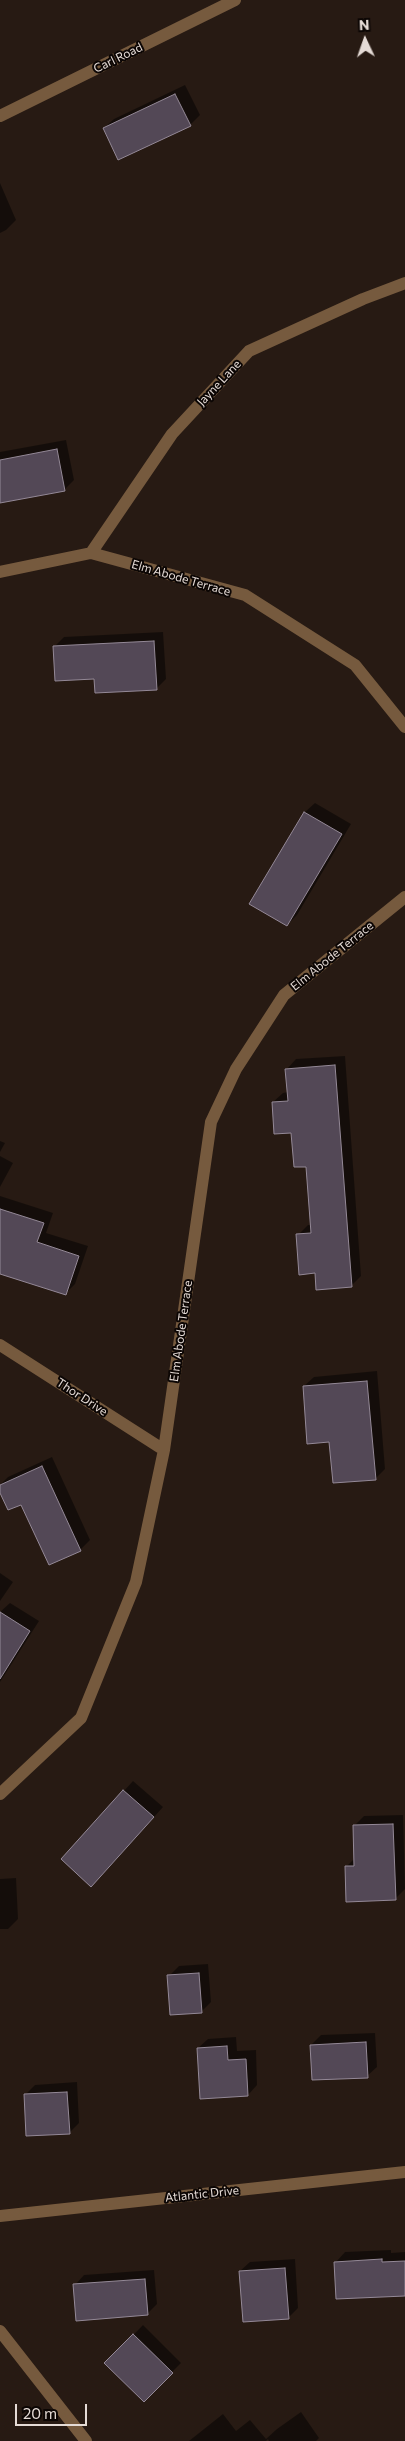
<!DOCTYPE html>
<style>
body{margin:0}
#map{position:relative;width:405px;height:2441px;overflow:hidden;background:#271a13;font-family:Commissioner,sans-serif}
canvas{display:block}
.north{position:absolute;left:340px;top:15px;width:50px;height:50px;-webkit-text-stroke:4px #0c0604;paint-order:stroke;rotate:357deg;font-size:14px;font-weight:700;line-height:20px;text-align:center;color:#e5dbd6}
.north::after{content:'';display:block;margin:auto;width:18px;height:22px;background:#e5dbd6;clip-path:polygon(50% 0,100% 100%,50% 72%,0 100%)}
.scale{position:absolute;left:15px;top:2404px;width:72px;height:22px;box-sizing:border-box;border:2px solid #e5dbd6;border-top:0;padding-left:6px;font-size:15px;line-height:18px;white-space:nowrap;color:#e5dbd6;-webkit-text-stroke:4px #0c0604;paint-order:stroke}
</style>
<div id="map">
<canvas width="405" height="2441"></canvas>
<div class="north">N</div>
<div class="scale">20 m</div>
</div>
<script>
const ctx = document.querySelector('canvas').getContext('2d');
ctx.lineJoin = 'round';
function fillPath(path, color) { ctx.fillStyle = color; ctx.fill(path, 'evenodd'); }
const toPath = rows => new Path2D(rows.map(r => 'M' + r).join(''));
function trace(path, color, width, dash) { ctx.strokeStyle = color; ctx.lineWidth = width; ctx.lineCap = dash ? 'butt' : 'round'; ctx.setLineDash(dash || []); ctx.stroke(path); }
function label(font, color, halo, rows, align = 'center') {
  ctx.font = font + ' Commissioner,sans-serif'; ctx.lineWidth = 4; ctx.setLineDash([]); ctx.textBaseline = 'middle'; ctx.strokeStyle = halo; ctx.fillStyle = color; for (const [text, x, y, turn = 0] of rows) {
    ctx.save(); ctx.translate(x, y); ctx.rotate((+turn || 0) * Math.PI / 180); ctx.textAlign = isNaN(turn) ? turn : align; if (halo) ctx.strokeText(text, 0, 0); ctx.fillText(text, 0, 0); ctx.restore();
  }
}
const shadow = toPath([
 [185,85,200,115,190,125,104,128,114,119],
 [0,183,16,220,6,230,0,233],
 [66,440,74,480,64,490,0,502,0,452],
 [163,632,166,679,156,689,95,678,54,647,64,637],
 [315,803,351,824,297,915,287,925,251,903,305,812],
 [345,1056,361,1276,351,1286,316,1272,298,1235,308,1225,311,1225,307,1165,292,1131,273,1102,283,1093,288,1092,287,1069,296,1059],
 [0,1141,5,1143,0,1152],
 [0,1156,13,1163,0,1187],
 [0,1196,53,1213,46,1233,88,1246,75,1284,65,1294,0,1273],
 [377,1371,385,1469,375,1479,330,1441,304,1386,314,1377],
 [52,1457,90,1540,80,1550,22,1503,0,1489,0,1485,8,1477],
 [0,1573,13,1582,0,1601],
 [10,1603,39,1621,0,1682,0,1612],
 [133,1781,163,1807,101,1876,62,1859],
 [403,1815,405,1889,395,1899,346,1867,355,1858,354,1826,364,1816],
 [16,1878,18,1919,8,1929,0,1929,0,1879],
 [208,1964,211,2002,201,2012,169,1976,179,1966],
 [375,2033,377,2067,367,2076,311,2045,321,2035],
 [236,2037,237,2051,256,2050,257,2085,248,2095,198,2048,208,2039],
 [77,2082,79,2123,69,2133,26,2094,35,2085],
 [391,2250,391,2253,405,2252,405,2295,336,2262,345,2252],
 [295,2259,298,2308,288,2318,240,2271,250,2262],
 [154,2270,157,2304,147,2314,75,2285,84,2275],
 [143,2325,181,2363,144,2400,106,2363],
 [301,2412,319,2438,316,2441,269,2441,268,2439,266,2441,189,2441,223,2414,236,2431,250,2420,266,2439,277,2429]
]);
const building = toPath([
 [175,94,191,126,118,160,103,128,175,94],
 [57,449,65,491,0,503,0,460,57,449],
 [154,641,157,690,95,693,94,679,55,681,53,646,154,641],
 [304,812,342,834,287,926,249,904,304,812],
 [335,1065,352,1287,316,1290,315,1273,299,1275,296,1234,311,1233,306,1167,294,1167,291,1133,274,1134,272,1102,288,1101,285,1069,335,1065],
 [0,1209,44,1223,37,1242,79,1256,66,1295,0,1274,0,1209],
 [367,1381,376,1480,333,1483,329,1442,307,1444,303,1386,367,1381],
 [42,1466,81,1551,49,1565,21,1505,8,1510,0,1493,0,1485,42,1466],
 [0,1612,30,1631,0,1679,0,1612],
 [123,1790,154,1817,91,1887,61,1859,123,1790],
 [393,1824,396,1900,346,1902,345,1866,354,1866,353,1825,393,1824],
 [199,1973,202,2013,170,2015,167,1975,199,1973],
 [366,2042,368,2078,312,2080,310,2045,366,2042],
 [227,2046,228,2060,246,2059,248,2096,200,2099,197,2048,227,2046],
 [67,2092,70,2134,26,2136,24,2094,67,2092],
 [382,2259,382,2262,405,2261,405,2296,336,2299,334,2262,382,2259],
 [285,2268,289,2319,243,2322,239,2271,285,2268],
 [145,2279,148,2315,76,2321,73,2284,145,2279],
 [133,2334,173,2373,144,2402,104,2363,133,2334]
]);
const minor = toPath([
 [0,116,235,0],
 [91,553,172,434,249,351,363,299,405,283],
 [0,572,91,553,245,595,355,665,405,727],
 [0,1345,164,1450],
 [0,1794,81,1718,136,1582,164,1450,211,1122,236,1069,284,995,405,897],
 [0,2216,405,2172],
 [0,2331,86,2441]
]);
const streetNames = [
 ["Carl Road",118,58,-26],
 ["Jayne Lane",219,383,-47],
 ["Elm Abode Terrace",181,578,16],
 ["Elm Abode Terrace",332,956,-39],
 ["Elm Abode Terrace",181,1331,-82],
 ["Thor Drive",82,1397,33],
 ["Atlantic Drive",202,2194,-6]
];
fillPath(shadow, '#0007');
fillPath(building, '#534856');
trace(building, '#948997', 1);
trace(minor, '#765a3e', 12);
label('12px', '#e5dbd6', '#0c0604', streetNames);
</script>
